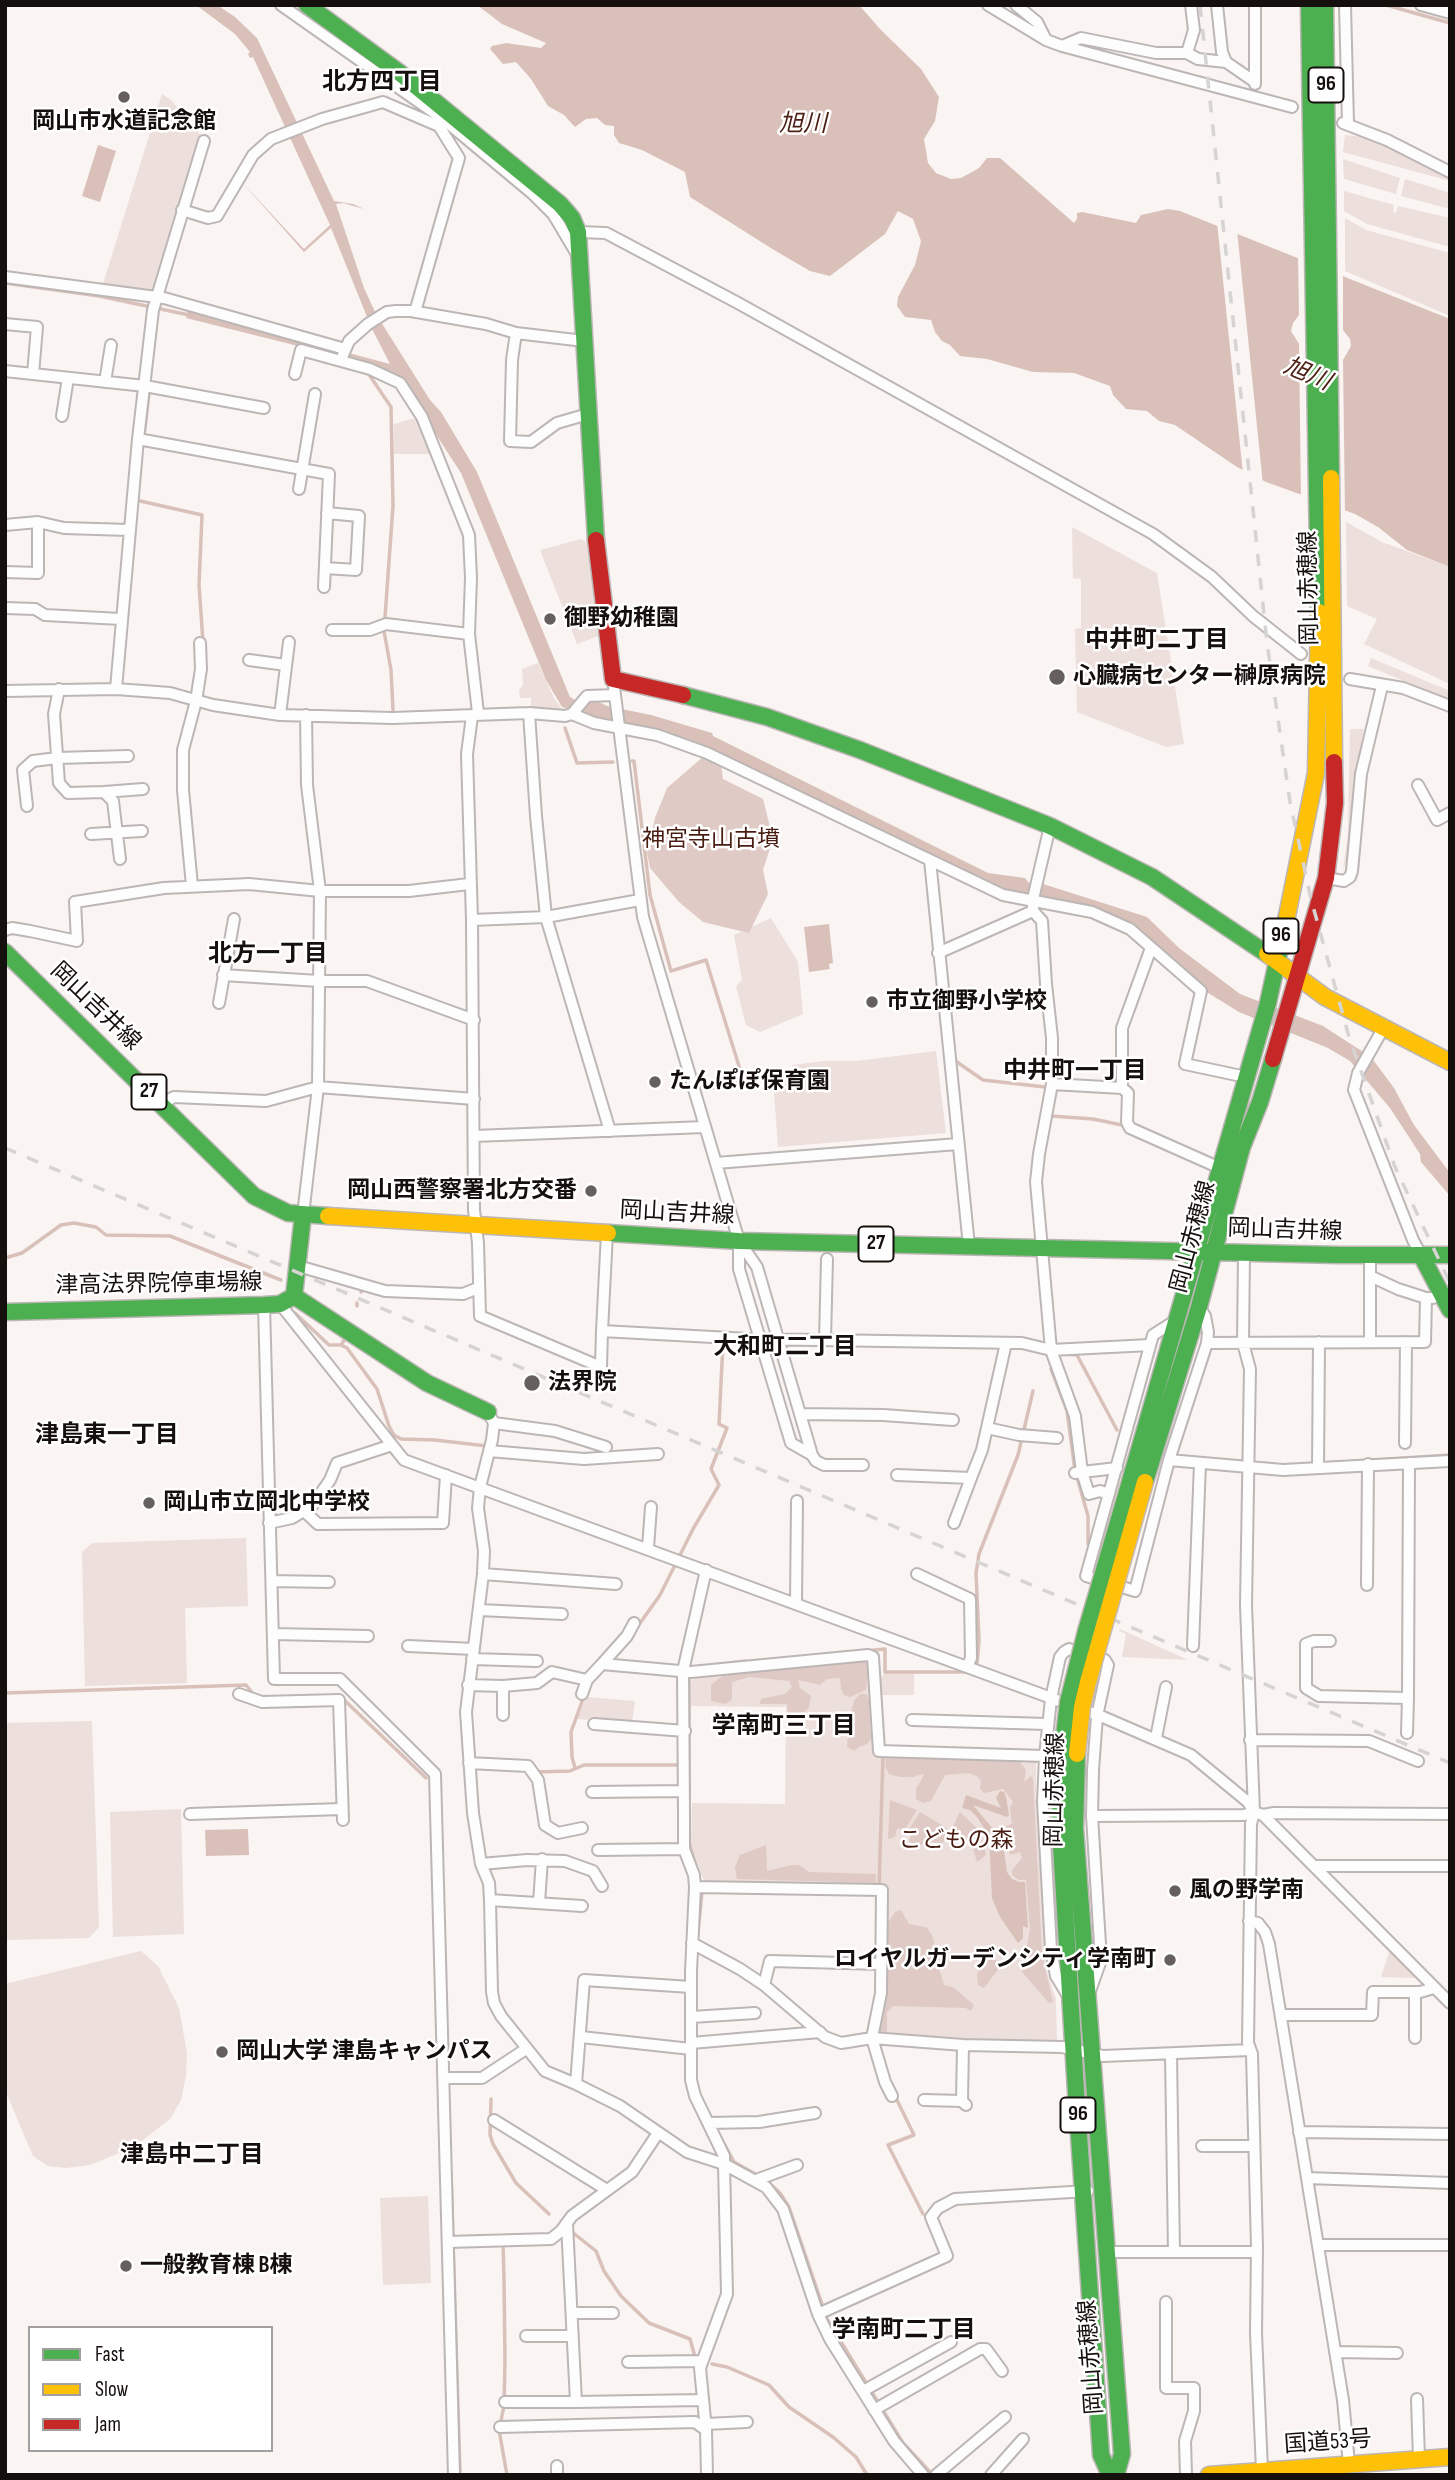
<!DOCTYPE html>
<meta charset="utf-8">
<style>
body{margin:0}
#map{position:relative;width:1455px;height:2480px;overflow:hidden;background:#faf4f3;font-family:"Sofia Sans Condensed",sans-serif}
canvas{display:block}
.frame{position:absolute;inset:0;border:7px solid #15100e;pointer-events:none}
.legend{position:absolute;left:28px;top:2326px;width:245px;height:126px;box-sizing:border-box;background:#fff;border:2px solid #a19f9f;margin:0;padding:9px 12px;list-style:none;font-size:21px;color:#15100e}
.legend li{display:flex;align-items:center;gap:14px;height:35px}
.legend b{width:35px;border:2px solid #a19f9f}
</style>
<div id="map">
<canvas width="1455" height="2480"></canvas>
<div class="frame"></div>
<ul class="legend">
<li><b style="height:9px;background:#4caf50"></b>Fast</li>
<li><b style="height:9px;background:#ffc107"></b>Slow</li>
<li><b style="height:9px;background:#c62828"></b>Jam</li>
</ul>
</div>
<script>
const ctx = document.querySelector('canvas').getContext('2d');
ctx.lineJoin = 'round';
function fillPath(path, color) { ctx.fillStyle = color; ctx.fill(path, 'evenodd'); }
const toPath = rows => new Path2D(rows.map(r => 'M' + r).join(''));
function trace(path, color, width, dash) { ctx.strokeStyle = color; ctx.lineWidth = width; ctx.lineCap = dash ? 'butt' : 'round'; ctx.setLineDash(dash || []); ctx.stroke(path); }
function label(font, color, halo, rows, align = 'center') {
  ctx.font = font + ' "Sofia Sans Condensed","Noto Sans JP",sans-serif'; ctx.lineWidth = 5; ctx.setLineDash([]); ctx.textBaseline = 'middle'; ctx.strokeStyle = halo; ctx.fillStyle = color; for (const [text, x, y, turn = 0] of rows) {
    ctx.save(); ctx.translate(x, y); ctx.rotate((+turn || 0) * Math.PI / 180); ctx.textAlign = isNaN(turn) ? turn : align; if (halo) ctx.strokeText(text, 0, 0); ctx.fillText(text, 0, 0); ctx.restore();
  }
}
const green = toPath([
 [162,94,171,100,202,137,153,291,149,292,103,284],
 [1345,135,1364,137,1407,155,1450,178,1450,181,1343,152],
 [1343,159,1400,178,1396,194,1344,179],
 [1405,179,1450,193,1450,209,1401,196],
 [1344,191,1394,205,1393,212,1396,213,1398,206,1450,218,1450,247,1367,224,1344,211],
 [1345,218,1366,230,1450,253,1450,316,1345,271],
 [418,417,432,454,393,454,394,424],
 [1346,522,1382,542,1450,567,1450,684,1364,644,1377,619,1347,606],
 [1072,527,1157,573,1184,744,1166,747,1077,712,1075,629,1081,628,1081,579,1073,578],
 [581,539,587,543,598,636,577,644,540,550],
 [1371,658,1450,691,1450,700,1368,666],
 [538,663,554,698,562,709,531,709,531,698,520,698,519,690,523,685,522,669],
 [1350,729,1364,729,1357,767,1351,844,1343,871,1348,832],
 [771,918,798,962,803,1014,760,1032,746,1025,736,986,742,980,734,935],
 [936,1051,946,1133,778,1147,773,1078,793,1075,792,1065,824,1061,857,1061],
 [246,1538,248,1606,185,1608,187,1683,85,1686,82,1552,92,1543],
 [1120,1629,1188,1660,1122,1657,1126,1634,1119,1631],
 [866,1659,869,1661,874,1755,1033,1758,1036,1762,1036,1801,1046,1969,1056,1999,1057,2043,880,2035,877,2032,883,1996,886,1885,704,1881,691,1845,692,1803,785,1804,786,1707,691,1706,691,1682,694,1675],
 [884,1673,914,1673,914,1695,881,1695,880,1681],
 [586,1697,635,1701,632,1723,577,1719],
 [92,1721,99,1927,89,1938,5,1940,5,1723],
 [181,1809,184,1934,113,1937,110,1812],
 [1390,1949,1416,1978,1381,1977],
 [141,1951,158,1966,179,2008,187,2053,186,2076,181,2100,170,2119,134,2147,90,2165,66,2168,48,2166,33,2156,5,2090,5,1984],
 [428,2196,431,2283,383,2285,380,2198]
]);
const forest = toPath([
 [704,756,721,763,723,779,763,799,773,839,763,870,768,894,749,933,703,922,679,902,650,868,647,853,655,818,667,788],
 [864,1661,868,1664,866,1690,850,1697,844,1695,841,1689,840,1678,827,1679,820,1685,798,1680,800,1688,811,1696,809,1708,799,1717,788,1716,787,1704,760,1704,761,1699,785,1694,792,1687,789,1681,749,1677,732,1682,732,1699,726,1704,711,1701,711,1685,726,1673],
 [860,1694,866,1694,869,1700,871,1739,867,1744,859,1747,854,1751,847,1747,848,1732,850,1715,854,1701],
 [886,1757,1011,1760,1020,1762,1026,1770,1024,1782,1031,1776,1033,1778,1042,1954,1053,2002,1049,2003,1022,1972,1030,1929,1026,1880,1019,1880,1012,1875,1012,1870,1022,1858,1020,1852,1010,1855,1006,1826,1012,1824,1010,1807,1013,1802,1008,1795,1003,1789,984,1793,980,1789,981,1781,977,1776,968,1773,945,1775,931,1801,923,1803,916,1799,916,1789,924,1775,923,1774,913,1777,900,1777,889,1774,885,1766],
 [890,1800,917,1810,906,1828,897,1829,895,1837,888,1839],
 [920,1812,948,1829,943,1843,926,1842,916,1848,909,1840,911,1836,909,1829],
 [960,1812,980,1831,986,1855,977,1862,973,1849,967,1840,953,1826],
 [766,1845,767,1871,791,1865,799,1865,809,1872,876,1874,876,1883,737,1879,735,1867,740,1855],
 [901,1910,909,1924,926,1927,932,1935,934,1941,932,1952,938,1954,937,1961,944,1985,953,1987,974,2005,971,2011,966,2008,893,2006,887,2012,887,2034,881,2034,879,2031,886,1994,888,1923,895,1912],
 [988,1956,993,1956,1000,1967,984,1988,978,1985,977,1975,979,1965]
]);
const water = toPath([
 [196,5,217,5,235,17,257,38,334,201,353,204,364,209,343,203,336,204,364,288,376,314,430,400,441,412,477,472,570,697,575,700,597,701,607,706,651,715,712,733,713,736,988,873,1025,878,1029,883,1040,883,1147,917,1179,948,1240,994,1323,1026,1371,1057,1394,1088,1414,1125,1450,1173,1450,1196,1421,1162,1420,1154,1390,1108,1350,1061,1328,1048,1239,1012,1205,991,1168,958,1092,909,996,887,656,731,599,719,562,707,546,680,461,473,403,384,334,355,186,318,188,310,390,364,372,329,331,228,304,252,240,180,304,249,330,225,253,57,250,58,248,54,250,52,235,34],
 [477,5,859,5,880,29,921,69,939,97,935,121,924,139,928,163,936,173,951,179,961,178,979,168,987,158,1000,158,1074,223,1077,219,1077,213,1082,212,1136,223,1141,215,1168,209,1180,211,1450,319,1450,567,1407,550,1378,527,1355,514,1266,482,1237,467,1175,425,1159,421,1147,411,1126,409,1113,395,1110,386,1074,373,1033,372,987,359,960,356,950,345,942,341,935,332,931,320,905,317,897,306,898,297,915,265,921,241,913,219,898,211,885,234,830,276,810,271,774,250,690,197,685,172,642,150,619,143,614,135,614,126,605,125,597,118,586,119,575,127,564,115,548,106,531,79,516,62,503,64,490,49,492,46,506,43,541,48,546,43,502,24],
 [98,145,116,151,100,202,82,196],
 [829,924,833,963,829,964,830,969,809,972,804,927],
 [1000,1791,1004,1792,1006,1797,1009,1815,1007,1817,973,1805,993,1829,1004,1851,1007,1872,1012,1879,1019,1882,1025,1882,1028,1928,1023,1926,1023,1938,1018,1943,1000,1917,992,1898,989,1836,977,1817,970,1810,962,1808,966,1795,1001,1808,996,1798],
 [248,1829,249,1855,206,1856,205,1830]
]);
const pier = toPath([
 [1217,222,1237,230,1263,485,1243,474],
 [1298,255,1343,273,1343,330,1350,339,1351,346,1343,360,1345,514,1301,498,1299,344,1291,331,1293,323,1299,315]
]);
const stream = toPath([
 [1386,5,1450,23],
 [5,283,99,296,189,315],
 [368,373,391,407,393,506,384,631,391,670,393,710],
 [144,437,149,392],
 [136,500,202,515,199,585,203,642],
 [565,728,577,763,613,762],
 [632,761,634,761,650,895,671,971,706,960,743,1079,760,1074],
 [954,1060,983,1080,1045,1087,1049,1091],
 [706,1090,743,1078],
 [1051,1116,1093,1119,1122,1125],
 [5,1258,22,1253,61,1225,74,1223,96,1227,106,1235,170,1236,281,1280],
 [361,1292,363,1290],
 [357,1306,357,1303],
 [295,1313,329,1345,341,1345,345,1339],
 [341,1345,347,1348,377,1389,389,1426,394,1435,401,1439,435,1440,487,1446],
 [1064,1354,1077,1355,1117,1430],
 [1051,1369,1067,1411,1075,1470,1088,1516,1088,1544],
 [1343,1462,1450,1455],
 [680,1555,693,1529,719,1485,711,1469,727,1428,719,1424,723,1343],
 [638,1626,660,1595,676,1563],
 [865,1651,885,1649,885,1672,964,1672],
 [977,1664,979,1640,976,1573,979,1554,1018,1455,1033,1391],
 [689,1668,746,1661],
 [689,1675,689,1811],
 [5,1693,246,1685,254,1695],
 [341,1697,426,1778],
 [575,1768,572,1757,571,1732,584,1696],
 [536,1772,570,1771,584,1765,680,1765],
 [689,1843,696,1866],
 [879,1889,883,1755],
 [697,1942,702,1892,698,1873],
 [696,1984,696,2008],
 [696,2068,696,2085],
 [895,2096,914,2135,888,2145,923,2214],
 [491,2099,490,2135,493,2144,516,2183,549,2214],
 [725,2145,734,2162,759,2176],
 [451,2172,460,2475],
 [766,2180,780,2193,789,2207,827,2319,903,2443,932,2474],
 [572,2232,596,2251,604,2271,621,2296,649,2323,690,2339,695,2357],
 [501,2244,503,2244,504,2278,505,2361,504,2406,499,2430,507,2475],
 [712,2364,727,2367,769,2385,789,2407,833,2437,856,2457,867,2475]
]);
const street = toPath([
 [281,5,443,119,533,194,553,214,578,256],
 [988,5,1046,40,1062,46,1292,107],
 [1016,5,1037,22,1046,40],
 [1217,5,1222,52,1226,62],
 [1345,5,1348,124],
 [1421,5,1450,13],
 [1062,46,1081,38,1156,53,1187,53,1198,59,1226,62,1255,82],
 [1187,53,1194,30,1191,5],
 [1255,84,1255,5],
 [1343,123,1387,140,1450,172],
 [182,210,208,218,217,216,253,155,271,139,322,119,383,102,439,126,459,158,415,312],
 [578,232,606,233,738,303,1153,534,1212,577,1253,616,1301,654],
 [5,277,164,298,345,349],
 [5,324,37,327,33,374],
 [516,333,512,360,510,441,531,442,557,423,588,414],
 [343,355,349,341,368,324,387,312,396,311,411,311,486,324,516,333,584,341],
 [5,371,145,386,264,408],
 [295,374,301,350,370,369,400,383,422,417,469,535,471,578,469,634,478,713],
 [105,382,111,345],
 [62,416,68,378],
 [138,439,329,474,324,587],
 [299,489,315,394],
 [5,525,38,522,64,528,129,530],
 [325,568,356,570,359,516,327,513],
 [5,572,38,573,38,522],
 [5,608,35,609,45,615,121,619],
 [332,630,370,630,386,624,469,634],
 [249,660,286,665],
 [613,679,643,917,739,1241,739,1269,791,1443,812,1455,757,1267,739,1241],
 [1350,679,1403,688,1450,706],
 [59,689,54,714,59,783,68,793,104,792,113,801,120,859],
 [116,689,138,439,153,310,204,141],
 [5,691,116,689,170,693,213,705,280,715,393,718,529,713,565,716,572,714,587,696,615,695],
 [529,713,536,816,546,917,610,1131],
 [572,714,594,723,657,735,707,753,1003,895,1092,912,1130,929,1201,991,1185,1064,1246,1077],
 [280,715,289,642],
 [472,716,467,754,472,920,474,1210,478,1243,480,1316,601,1367,602,1331],
 [1418,785,1437,820,1450,813],
 [104,792,143,789],
 [27,806,23,770,33,761,57,758,128,756],
 [1050,826,1033,899,1033,911,1042,921,1046,984,1052,1038,1052,1084,1039,1154,1036,1182,1051,1350,1075,1416,1082,1472,1117,1468],
 [91,834,142,831],
 [930,860,969,1246],
 [1326,878,1344,881,1350,877,1352,871,1361,774,1382,686],
 [192,886,183,790,183,750,196,701,201,669,200,643],
 [472,920,546,917,640,900],
 [5,930,12,928,30,931,77,941,75,902,164,888,249,884,320,891,409,891,469,884],
 [938,953,1033,911],
 [223,975,319,981,367,981,474,1020],
 [219,1003,234,919],
 [1384,1027,1358,1073,1354,1090,1413,1240,1421,1255],
 [1052,1084,1122,1088,1128,1093,1127,1122,1130,1128,1220,1168],
 [1122,1088,1122,1028,1151,948],
 [161,1104,174,1097,266,1101,318,1087,474,1099],
 [474,1136,705,1127],
 [716,1163,958,1144],
 [303,1215,318,1087,320,891,307,785,306,715],
 [607,1233,602,1331,749,1339,1022,1343,1051,1350,1150,1345],
 [1244,1252,1243,1343,1250,1369,1246,1605,1254,1812,1251,1824,1248,2043,1252,2054,1257,2247,1256,2333,1262,2470],
 [298,1266,385,1291,463,1294,478,1288],
 [1370,1276,1398,1289,1426,1298,1433,1298],
 [280,1304,404,1460,1103,1717,1191,1755,1248,1802,1254,1812,1263,1815,1450,2003],
 [264,1305,274,1679,340,1679,435,1774,454,2475],
 [1175,1321,1153,1335,1086,1576,1135,1591,1169,1460,1207,1343,1208,1332,1205,1316,1199,1307],
 [825,1340,827,1259],
 [1370,1342,1370,1255],
 [1207,1343,1425,1342,1426,1298],
 [488,1412,494,1423,492,1440,480,1487,478,1508,484,1551,483,1574,466,1712,473,1813,481,1864,489,1883,490,1900,492,1992,494,2003,501,2016,545,2071,576,2084,620,2106,687,2152,724,2164,766,2187,783,2209,818,2314,830,2339,894,2441,923,2475],
 [801,1414,883,1415,953,1420],
 [494,1423,555,1431,606,1447],
 [987,1428,1019,1435,1057,1438],
 [1405,1443,1406,1342],
 [489,1451,584,1459,658,1454],
 [812,1455,816,1461,824,1465,863,1465],
 [1169,1460,1283,1470,1450,1461],
 [1318,1468,1319,1342],
 [1075,1473,1082,1472,1089,1494,1100,1491,1109,1494],
 [897,1475,971,1478,982,1450,1006,1343],
 [304,1511,318,1524,443,1523,446,1475],
 [269,1523,292,1518,312,1506,330,1480,337,1463,392,1445],
 [954,1523,971,1478],
 [648,1548,651,1507],
 [706,1570,683,1671,684,1814,684,1849,694,1875,695,1887,691,1971,691,2080,695,2096,724,2156,724,2164,727,2294,700,2368,706,2430,707,2475],
 [483,1574,616,1584],
 [917,1574,970,1599,971,1658,967,1667],
 [272,1581,329,1582],
 [1367,1585,1368,1464],
 [796,1603,797,1501],
 [480,1610,562,1614],
 [273,1634,368,1636],
 [1330,1641,1314,1641,1306,1644,1306,1688,1319,1696,1408,1698,1409,1463],
 [408,1646,474,1649],
 [1193,1646,1200,1463],
 [472,1659,537,1661],
 [602,1664,627,1636,634,1623],
 [468,1685,503,1686,537,1683,552,1672,587,1680,602,1664,691,1672,868,1655,873,1657,879,1751,1045,1756],
 [503,1686,503,1715],
 [239,1694,262,1702,339,1700,343,1820],
 [582,1694,587,1680],
 [912,1720,1047,1724],
 [594,1724,685,1731],
 [1407,1733,1408,1698],
 [1156,1738,1166,1687],
 [1250,1740,1369,1741,1418,1761],
 [469,1763,528,1766,538,1780,545,1825,558,1833,582,1828],
 [592,1792,684,1791],
 [190,1814,342,1809],
 [1263,1815,1274,1813,1448,1814],
 [1092,1816,1244,1815,1254,1812],
 [598,1850,684,1849],
 [481,1864,527,1860,565,1861,593,1871,602,1886],
 [1314,1866,1450,1866],
 [695,1887,882,1890,881,1993,872,2038,885,2082,892,2096],
 [490,1900,582,1906],
 [539,1903,542,1859],
 [1249,1921,1258,1923,1265,1932,1269,1944,1343,2400,1349,2464],
 [692,1943,740,1969,764,1985,825,2037,841,2043,872,2038,963,2045,1062,2047,1103,2056,1250,2050],
 [764,1985,770,1961,881,1964],
 [1068,1996,1056,1976,1051,1950,1043,1802,1045,1756,1051,1699,1060,1657,1064,1652,1069,1649,1105,1660,1108,1665,1097,1716,1093,1770,1092,1816,1101,1960,1089,1994],
 [1281,2015,1372,2015,1373,1992,1420,1992,1434,1988],
 [691,2017,755,2013],
 [581,2037,691,2049],
 [1415,2038,1415,1992],
 [691,2043,820,2032],
 [963,2045,962,2101,966,2105],
 [1171,2054,1174,2252],
 [444,2078,482,2078,526,2049],
 [576,2084,584,1980,691,1987],
 [924,2100,962,2101],
 [494,2120,607,2190],
 [708,2123,759,2122,815,2113],
 [1299,2132,1450,2134],
 [1202,2146,1254,2146],
 [1307,2178,1450,2183],
 [756,2180,797,2165],
 [567,2224,576,2402,703,2400],
 [448,2242,551,2239,561,2231,572,2216,632,2172,658,2133],
 [1318,2245,1450,2245],
 [1107,2252,1256,2252],
 [1166,2302,1166,2388,1194,2388,1194,2411,1185,2441,1186,2475],
 [572,2313,613,2313],
 [818,2314,947,2256,931,2217,938,2208,955,2199,1088,2191],
 [526,2336,573,2336],
 [1335,2352,1397,2353],
 [628,2362,702,2361],
 [863,2391,951,2342],
 [1417,2399,1419,2459],
 [505,2402,576,2402],
 [874,2410,980,2349,986,2349,1002,2371],
 [706,2424,747,2422],
 [500,2427,695,2422,706,2430],
 [557,2475,557,2466],
 [936,2475,1005,2417],
 [991,2475,1023,2439]
]);
const fast = toPath([
 [307,5,400,73,560,204,572,218,578,232,596,540],
 [1309,5,1319,612],
 [1325,5,1331,478],
 [683,695,767,717,860,750,1050,826,1152,877,1267,954],
 [5,952,254,1196,288,1213,328,1216],
 [608,1233,739,1241,1339,1255,1450,1255],
 [1421,1255,1450,1310],
 [294,1296,427,1383,488,1412],
 [294,1296,303,1215],
 [5,1312,264,1305,280,1304,294,1296],
 [1131,1478,1268,1003,1287,916],
 [1145,1482,1199,1307,1242,1147,1260,1102,1273,1059],
 [1062,1753,1060,1828,1076,2092,1101,2455,1110,2475],
 [1077,1754,1075,1828,1122,2454,1116,2475]
]);
const slow = toPath([
 [1331,478,1334,762],
 [1287,916,1316,773,1319,612],
 [1267,954,1325,997,1450,1062],
 [328,1216,608,1233],
 [1209,2475,1450,2457]
]);
const jam = toPath([
 [596,540,613,679,683,695],
 [1273,1059,1326,878,1335,803,1334,762]
]);
const rail = toPath([
 [1200,5,1267,643,1290,802,1311,899,1349,1037,1395,1167,1450,1283],
 [5,1148,1450,1763]
]);
const fastBridge = toPath([
 [1062,1753,1068,1702,1086,1631,1131,1478]
]);
const slowBridge = toPath([
 [1077,1754,1082,1707,1088,1682,1145,1482]
]);
const markers = [
 [124,97,7,"#65605e"],
 [550,619,7,"#65605e"],
 [1057,677,9,"#65605e"],
 [872,1002,7,"#65605e"],
 [655,1082,7,"#65605e"],
 [591,1191,7,"#65605e"],
 [532,1383,9,"#65605e"],
 [149,1503,7,"#65605e"],
 [1175,1891,7,"#65605e"],
 [1170,1960,7,"#65605e"],
 [222,2052,7,"#65605e"],
 [126,2266,7,"#65605e"]
];
const shields = [
 [1326,85,35],
 [1281,936,35],
 [149,1092,35],
 [876,1244,35],
 [1078,2115,35]
];
const shieldNames = [
 ["96",1326,85],
 ["96",1281,936],
 ["27",149,1092],
 ["27",876,1244],
 ["96",1078,2115]
];
const poiNames = [
 ["岡山市水道記念館",124,122,"center"],
 ["御野幼稚園",564,619],
 ["心臓病センター榊原病院",1073,677],
 ["市立御野小学校",886,1002],
 ["たんぽぽ保育園",669,1082],
 ["岡山西警察署北方交番",577,1191,"right"],
 ["法界院",548,1383],
 ["岡山市立岡北中学校",163,1503],
 ["風の野学南",1189,1891],
 ["ロイヤルガーデンシティ学南町",1156,1960,"right"],
 ["岡山大学 津島キャンパス",236,2052],
 ["一般教育棟 B棟",140,2266]
];
const streetNames = [
 ["岡山赤穂線",1310,588,-91],
 ["岡山吉井線",95,1007,44],
 ["岡山吉井線",677,1214,3],
 ["岡山吉井線",1285,1231,2],
 ["岡山赤穂線",1194,1237,-75],
 ["津高法界院停車場線",159,1285,-1],
 ["岡山赤穂線",1056,1790,-89],
 ["岡山赤穂線",1092,2357,-94],
 ["国道53号",1328,2443,-4]
];
const parkNames = [
 ["神宮寺山古墳",711,840],
 ["こどもの森",956,1841]
];
const neighbourhoodNames = [
 ["北方四丁目",382,83],
 ["中井町二丁目",1157,641],
 ["北方一丁目",268,955],
 ["中井町一丁目",1075,1072],
 ["大和町二丁目",785,1348],
 ["津島東一丁目",107,1436],
 ["学南町三丁目",784,1727],
 ["津島中二丁目",192,2156],
 ["学南町二丁目",904,2331]
];
const waterNames = [
 ["旭川",803,125],
 ["旭川",1307,375,23]
];
fillPath(green, '#eddfdb');
fillPath(forest, '#dfcac5');
fillPath(water, '#d9c1ba');
fillPath(pier, '#faf4f3');
trace(stream, '#d9c1ba', 3.5);
trace(street, '#bcb6b5', 14);
trace(fast, '#bcb6b5', 19);
trace(slow, '#bcb6b5', 19);
trace(jam, '#bcb6b5', 19);
trace(street, '#fefdfd', 10);
trace(fast, '#4caf50', 16);
trace(slow, '#ffc107', 16);
trace(jam, '#c62828', 16);
trace(rail, '#d5d4d3', 3.5, [12, 12]);
trace(fastBridge, '#c5b9b6', 19, []);
trace(slowBridge, '#c5b9b6', 19, []);
trace(fastBridge, '#4caf50', 16);
trace(slowBridge, '#ffc107', 16);
for (const [x, y, r, color] of markers) { const dot = new Path2D(); dot.arc(x, y, r, 0, 2 * Math.PI); ctx.fillStyle = color; ctx.fill(dot); trace(dot, '#fff', 2.5); }
for (const [x, y, w] of shields) { const box = new Path2D(); box.roundRect(x - w / 2, y - 17.5, w, 35, 5); ctx.fillStyle = '#fff'; ctx.fill(box); trace(box, '#15100e', 2); }
label('bold 21px', '#15100e', null, shieldNames);
label('bold 23px', '#15100e', '#fff', poiNames, 'left');
label('23px', '#15100e', '#fff', streetNames);
label('23px', '#491d12', '#fff', parkNames);
label('bold 24px', '#15100e', '#fff', neighbourhoodNames);
label('italic 24px', '#4d2116', '#fff', waterNames);
</script>
